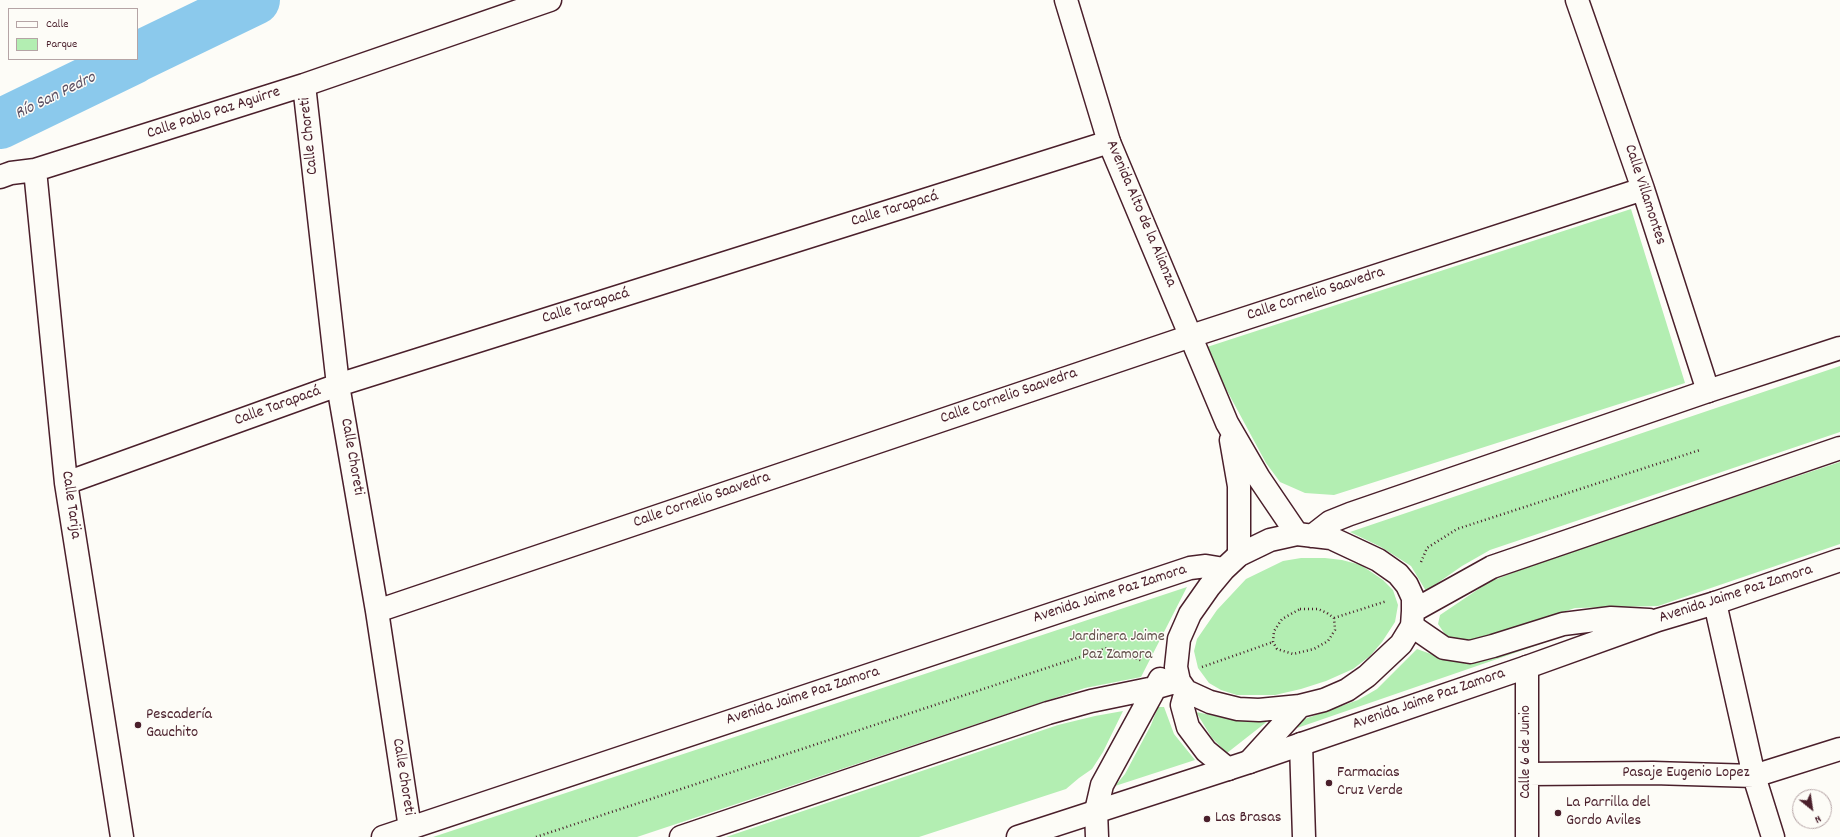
<!DOCTYPE html>
<meta charset="utf-8">
<style>
body{margin:0}
#map{position:relative;width:1840px;height:837px;overflow:hidden;background:#fdfcf7;font-family:Dekko,sans-serif}
canvas{display:block}
.legend{position:absolute;left:8px;top:8px;width:130px;height:52px;box-sizing:border-box;background:#fdfcf7;border:1px solid #b5a4a5;margin:0;padding:5px 7px;list-style:none;font-size:12px;color:#4a1f2b}
.legend li{display:flex;align-items:center;gap:8px;height:20px}
.legend b{width:20px;border:1px solid #b5a4a5}
.north{position:absolute;left:1792px;top:789px;width:40px;height:40px;box-sizing:border-box;background:#fdfcf7;border:1px solid #b5a4a5;border-radius:50%;rotate:150deg;font-size:11px;font-weight:700;line-height:16px;text-align:center;color:#4a1f2b}
.north::after{content:'';display:block;margin:auto;width:14px;height:18px;background:#4a1f2b;clip-path:polygon(50% 0,100% 100%,50% 72%,0 100%)}
</style>
<div id="map">
<canvas width="1840" height="837"></canvas>
<ul class="legend">
<li><b style="height:5px;background:#fdfcf7"></b>Calle</li>
<li><b style="height:11px;background:#b3eeb2"></b>Parque</li>
</ul>
<div class="north">N</div>
</div>
<script>
const ctx = document.querySelector('canvas').getContext('2d');
ctx.lineJoin = 'round';
function fillPath(path, color) { ctx.fillStyle = color; ctx.fill(path, 'evenodd'); }
const toPath = rows => new Path2D(rows.map(r => 'M' + r).join(''));
function trace(path, color, width, dash) { ctx.strokeStyle = color; ctx.lineWidth = width; ctx.lineCap = dash ? 'butt' : 'round'; ctx.setLineDash(dash || []); ctx.stroke(path); }
function label(font, color, halo, rows, align = 'center') {
  ctx.font = font + ' Dekko,sans-serif'; ctx.lineWidth = 3; ctx.setLineDash([]); ctx.textBaseline = 'middle'; ctx.strokeStyle = halo; ctx.fillStyle = color; for (const [text, x, y, turn = 0] of rows) {
    ctx.save(); ctx.translate(x, y); ctx.rotate((+turn || 0) * Math.PI / 180); ctx.textAlign = isNaN(turn) ? turn : align; if (halo) ctx.strokeText(text, 0, 0); ctx.fillText(text, 0, 0); ctx.restore();
  }
}
const green = toPath([
 [1631,209,1685,383,1334,495,1305,493,1280,482,1266,463,1204,348],
 [1840,366,1840,432,1490,550,1462,566,1426,591,1411,566,1381,547,1350,532],
 [1840,462,1840,544,1658,606,1575,608,1475,641,1459,640,1447,637,1438,624,1440,615,1489,582,1546,560],
 [1301,558,1325,558,1342,560,1361,565,1383,580,1393,590,1398,605,1395,622,1382,642,1370,656,1353,669,1326,681,1301,689,1275,695,1237,695,1221,690,1209,683,1198,668,1194,651,1197,639,1217,610,1246,579,1283,561],
 [1187,587,1141,677,1085,688,637,837,433,837],
 [1553,636,1558,638,1297,728,1302,720,1358,700,1377,689,1417,649,1450,661,1466,661],
 [1158,707,1164,707,1174,734,1195,760,1115,786,1125,774,1151,725],
 [1123,711,1103,752,1092,769,1079,778,1066,789,919,837,726,837,1058,725,1095,716],
 [1196,712,1230,719,1269,720,1227,753,1212,738]
]);
const river = toPath([
 [137,57,255,0],
 [0,124,134,59]
]);
const path = toPath([
 [1421,562,1427,548,1457,529,1700,450],
 [1300,609,1318,609,1327,613,1334,618,1335,630,1328,641,1314,649,1293,654,1277,649,1273,642,1274,631,1282,619,1300,609],
 [1334,618,1387,601],
 [1202,667,1273,642],
 [536,837,1107,648,1143,661]
]);
const minor = toPath([
 [1577,0,1643,189,1708,391],
 [304,85,338,385,377,611,410,828],
 [35,170,66,483,122,837],
 [0,177,11,173,35,170,304,85,550,0],
 [66,483,338,385,1109,142],
 [1715,603,1754,776,1773,837],
 [377,611,1191,336,1643,189],
 [1527,667,1527,837],
 [1301,744,1304,837],
 [1528,774,1653,773,1754,776,1840,749],
 [1096,811,1097,837]
]);
const tertiary = toPath([
 [1412,626,1444,648,1470,652,1493,646,1563,624,1611,618,1649,620],
 [1018,837,1249,762,1527,667,1658,620,1715,603,1840,560]
]);
const secondary = toPath([
 [1066,0,1109,142,1227,423,1259,478,1297,534],
 [1231,440,1239,486,1239,555]
]);
const primary = toPath([
 [1297,534,1331,538,1378,560,1398,574,1407,585,1413,598,1413,611,1412,626,1401,644,1367,676,1347,690,1324,700,1300,706,1259,710,1238,709,1210,702,1186,691,1179,681,1176,667,1179,639,1190,614,1209,587,1224,569,1239,555,1270,540,1297,534],
 [1312,536,1330,522,1350,514,1708,391,1840,348],
 [1413,611,1492,567,1840,448],
 [1186,691,1182,705,1188,727,1206,751,1228,769],
 [1249,762,1300,706],
 [1096,811,1102,785,1160,679],
 [383,837,1190,568,1206,566,1224,569],
 [681,837,1048,713,1091,701,1154,688,1179,681]
]);
const markers = [
 [138,725,4,"#4a1f2b"],
 [1329,783,4,"#4a1f2b"],
 [1558,813,4,"#4a1f2b"],
 [1207,819,4,"#4a1f2b"]
];
const streetNames = [
 ["Calle Pablo Paz Aguirre",214,114,-18],
 ["Calle Choreti",310,136,-96],
 ["Calle Villamontes",1644,195,72],
 ["Calle Tarapacá",895,210,-17],
 ["Avenida Alto de la Alianza",1140,214,67],
 ["Calle Cornelio Saavedra",1316,295,-18],
 ["Calle Tarapacá",586,307,-17],
 ["Calle Cornelio Saavedra",1009,397,-19],
 ["Calle Tarapacá",278,407,-20],
 ["Calle Choreti",351,457,80],
 ["Calle Cornelio Saavedra",702,501,-19],
 ["Calle Tarija",70,505,82],
 ["Avenida Jaime Paz Zamora",1110,595,-18],
 ["Avenida Jaime Paz Zamora",1736,595,-18],
 ["Avenida Jaime Paz Zamora",803,697,-18],
 ["Avenida Jaime Paz Zamora",1429,700,-19],
 ["Calle 6 de Junio",1527,752,-90],
 ["Pasaje Eugenio Lopez",1686,774],
 ["Calle Choreti",402,777,81]
];
const parkNames = [
 ["Jardinera Jaime",1117,638],
 ["Paz Zamora",1117,656]
];
const poiNames = [
 ["Pescadería",146,716],
 ["Gauchito",146,734],
 ["Farmacias",1337,774],
 ["Cruz Verde",1337,792],
 ["La Parrilla del",1566,804],
 ["Gordo Aviles",1566,822],
 ["Las Brasas",1215,819]
];
const waterNames = [
 ["Río San Pedro",56,97,-26]
];
fillPath(green, '#b3eeb2');
trace(river, '#8bc9ec', 50);
trace(minor, '#4a1f2b', 25);
trace(tertiary, '#4a1f2b', 25);
trace(secondary, '#4a1f2b', 25);
trace(primary, '#4a1f2b', 25);
trace(path, '#4a1f2b', 2.5, [1, 3]);
trace(minor, '#fdfcf7', 22);
trace(tertiary, '#fdfcf7', 22);
trace(secondary, '#fdfcf7', 22);
trace(primary, '#fdfcf7', 22);
for (const [x, y, r, color] of markers) { const dot = new Path2D(); dot.arc(x, y, r, 0, 2 * Math.PI); ctx.fillStyle = color; ctx.fill(dot); trace(dot, '#fdfcf7', 1.5); }
label('16px', '#4a1f2b', '#fdfcf7', streetNames);
label('16px', '#64534d', '#fdfcf7', parkNames);
label('16px', '#4a1f2b', '#fdfcf7', poiNames, 'left');
label('italic 17px', '#5e5265', '#fdfcf7', waterNames);
</script>
